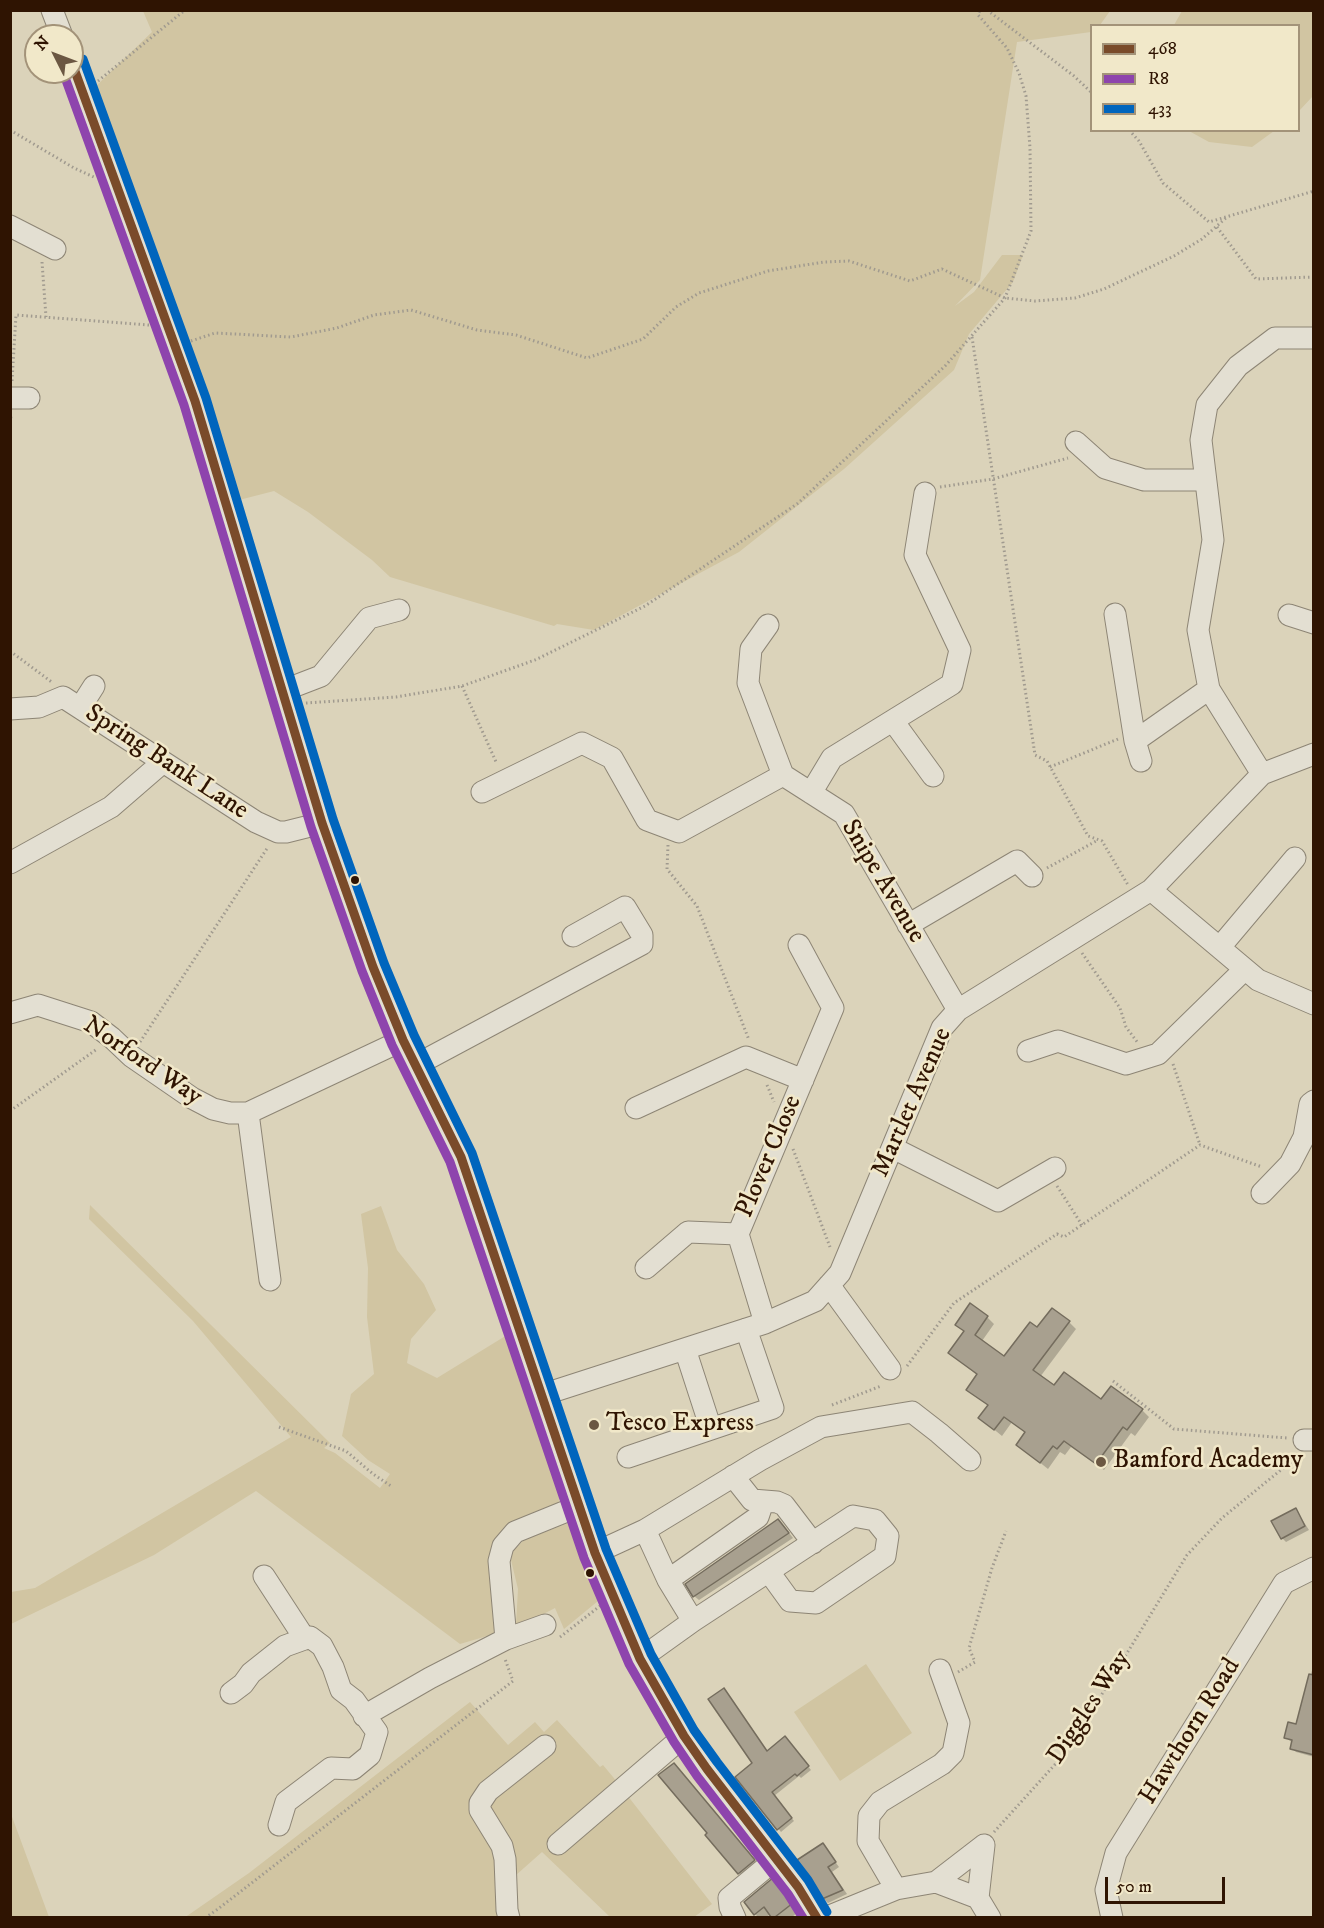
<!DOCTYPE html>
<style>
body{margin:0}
#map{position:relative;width:1324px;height:1928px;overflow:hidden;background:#dbd3ba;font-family:"IM FELL DW Pica",serif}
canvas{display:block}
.frame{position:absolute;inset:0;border:12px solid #2f1402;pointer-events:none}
.legend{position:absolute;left:1090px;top:24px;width:210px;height:108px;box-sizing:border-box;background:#f1e8c9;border:2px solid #a39379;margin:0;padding:8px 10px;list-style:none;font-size:18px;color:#2f1402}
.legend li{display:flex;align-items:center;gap:12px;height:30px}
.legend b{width:30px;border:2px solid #a39379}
.north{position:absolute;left:24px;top:24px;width:60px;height:60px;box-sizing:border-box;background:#f1e8c9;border:2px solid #a39379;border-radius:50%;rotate:312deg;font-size:16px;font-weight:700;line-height:24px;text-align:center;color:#2f1402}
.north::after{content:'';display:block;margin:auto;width:21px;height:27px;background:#6b5742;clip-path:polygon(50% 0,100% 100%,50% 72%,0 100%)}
.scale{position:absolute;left:1105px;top:1877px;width:120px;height:27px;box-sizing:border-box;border:3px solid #2f1402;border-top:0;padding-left:8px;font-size:18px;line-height:21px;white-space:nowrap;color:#2f1402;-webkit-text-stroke:4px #f1e8c9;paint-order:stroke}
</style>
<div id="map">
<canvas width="1324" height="1928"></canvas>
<div class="frame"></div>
<ul class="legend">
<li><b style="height:8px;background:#7a4b2a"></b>468</li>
<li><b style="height:8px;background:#8e44ad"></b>R8</li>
<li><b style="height:8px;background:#0065bd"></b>433</li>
</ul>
<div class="north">N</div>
<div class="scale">50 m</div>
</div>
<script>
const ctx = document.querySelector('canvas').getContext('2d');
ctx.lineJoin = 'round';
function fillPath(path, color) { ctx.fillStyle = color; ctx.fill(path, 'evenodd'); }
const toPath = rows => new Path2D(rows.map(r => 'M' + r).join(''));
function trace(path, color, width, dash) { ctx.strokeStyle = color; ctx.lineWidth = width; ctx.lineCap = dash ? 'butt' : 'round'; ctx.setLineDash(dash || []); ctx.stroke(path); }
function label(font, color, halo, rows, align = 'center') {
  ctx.font = font + ' "IM FELL DW Pica",serif'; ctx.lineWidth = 5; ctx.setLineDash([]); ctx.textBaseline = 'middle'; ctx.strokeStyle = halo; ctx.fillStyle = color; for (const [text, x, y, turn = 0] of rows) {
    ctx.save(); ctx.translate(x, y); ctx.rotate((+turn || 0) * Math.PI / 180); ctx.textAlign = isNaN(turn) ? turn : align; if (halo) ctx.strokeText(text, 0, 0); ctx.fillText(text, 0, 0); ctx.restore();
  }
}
const green = toPath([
 [143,11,1110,11,1100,25,1092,26,1091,32,1017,42,980,280,955,306,974,292,1002,255,1023,255,1013,282,969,334,954,370,844,469,739,552,594,630,557,624,554,626,390,577,372,560,308,512,274,491,239,500,93,89,152,32],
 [1182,11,1313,11,1313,96,1299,111,1298,26,1174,25],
 [1189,131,1274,131,1252,147,1209,142],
 [90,1205,330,1443,324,1448,335,1453,380,1488,390,1474,368,1460,342,1436,351,1394,374,1374,367,1317,368,1268,361,1214,381,1206,397,1250,424,1284,436,1310,411,1339,407,1363,437,1378,507,1335,560,1492,558,1506,510,1528,497,1625,494,1634,460,1644,256,1491,154,1555,11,1624,11,1592,35,1588,291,1437,193,1321,89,1219],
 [569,1523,572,1526,598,1601,564,1629,555,1608,530,1621,516,1625,518,1589,511,1560,513,1551,524,1540],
 [866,1664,912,1733,840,1781,794,1712],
 [470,1702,508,1745,535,1722,544,1732,557,1720,600,1767,603,1765,613,1777,712,1904,694,1917,610,1917,542,1852,498,1891,503,1917,184,1918,249,1873],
 [10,1814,11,1814,49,1917,11,1917]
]);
const shadow = toPath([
 [987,1317,994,1324,982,1341,1005,1358,1038,1329,1069,1322,1076,1329,1040,1377,1054,1387,1102,1401,1142,1410,1149,1417,1135,1436,1131,1433,1104,1470,1071,1447,1065,1455,1060,1452,1048,1469,1018,1445,1026,1433,1012,1422,1002,1436,980,1418,989,1406,968,1389,978,1376,950,1353,965,1333,957,1324],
 [1296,1510,1309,1530,1286,1542,1282,1538],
 [783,1525,793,1538,699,1600,694,1596],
 [1314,1663,1314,1757,1296,1752,1292,1748,1293,1743,1285,1737,1297,1726],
 [788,1741,811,1770,801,1778,799,1776,774,1796,794,1821,781,1832,737,1777,767,1752],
 [678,1769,758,1865,743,1878,709,1834],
 [823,1845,839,1867,832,1872,847,1894,828,1903,823,1898],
 [781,1886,799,1911,791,1918,772,1918,770,1914,766,1918,759,1918,755,1914]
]);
const building = toPath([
 [970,1303,988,1316,975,1335,1004,1356,1030,1322,1037,1327,1052,1308,1070,1321,1033,1370,1054,1385,1064,1372,1101,1399,1111,1386,1143,1409,1127,1430,1123,1427,1096,1464,1064,1441,1057,1449,1053,1446,1040,1463,1016,1445,1025,1432,1004,1417,994,1430,978,1418,988,1405,966,1390,977,1374,948,1353,964,1331,955,1325,970,1303],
 [1296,1508,1305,1526,1281,1539,1271,1521,1296,1508],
 [778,1519,789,1533,693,1597,685,1584,778,1519],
 [1309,1674,1314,1675,1314,1755,1290,1749,1292,1740,1284,1738,1288,1722,1296,1724,1309,1674],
 [724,1688,767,1751,785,1736,809,1766,797,1776,795,1774,772,1792,792,1818,777,1830,735,1777,752,1763,708,1699,724,1688],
 [674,1763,755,1860,738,1874,705,1835,707,1833,658,1775,674,1763],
 [823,1843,836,1862,828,1867,843,1890,822,1899,797,1860,823,1843],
 [774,1877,793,1903,775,1917,771,1917,764,1907,754,1915,744,1902,774,1877]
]);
const path = toPath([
 [987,10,1074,76,1092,93],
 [98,81,185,10],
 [10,130,74,168,96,178],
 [1129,130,1139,141,1163,183,1209,222,1314,191],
 [1217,227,1256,279,1314,277],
 [42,262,46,317],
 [972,337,1035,755,1047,761,1088,836,1102,841,1128,885],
 [191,341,215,333,291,337,337,328,374,315,411,310,477,330,516,335,587,358,643,339,676,307,699,293,768,271,824,262,849,261,910,281,942,269,1005,298,1035,301,1075,298,1104,289,1174,256,1202,239,1227,217],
 [12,381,16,315,149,325],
 [10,427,11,415],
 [940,487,993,479,1068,458],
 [10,651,53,683],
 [462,686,497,764],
 [306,703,396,697,462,686,535,660,645,606,797,504,945,366,1005,298,1031,231,1030,148,1026,96,1019,73,1007,48,978,15,980,10],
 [1050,767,1118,739],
 [668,845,667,869,697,906,749,1040],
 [1047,868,1098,840],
 [1082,953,1120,1008,1126,1027,1138,1043],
 [140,1042,268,847],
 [1173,1064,1200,1145],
 [767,1085,774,1102],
 [10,1111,97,1049],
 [793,1149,830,1247],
 [1057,1186,1082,1225],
 [907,1366,954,1303,1057,1234,1064,1237,1200,1145,1262,1167],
 [1113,1381,1174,1429,1287,1438],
 [832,1405,881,1386],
 [279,1427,346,1451,373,1474,391,1486],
 [560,1637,600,1606],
 [958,1672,975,1662,969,1648,992,1568,1006,1531],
 [994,1832,1059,1760,1080,1730,1187,1555,1222,1518,1298,1456],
 [205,1918,218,1909,513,1681,505,1659]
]);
const minor = toPath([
 [52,10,62,36],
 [72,63,195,401,322,823,373,967,403,1040,461,1157,595,1553,640,1659,684,1736,707,1769,798,1887,817,1918],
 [10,226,55,249],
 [10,398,29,398],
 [1076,442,1105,468,1144,480,1205,480],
 [1115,614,1135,741,1209,689],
 [1289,615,1314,623],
 [768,625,751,649,748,683,783,775],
 [282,691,321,676,369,618,399,610],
 [80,708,94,686],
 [10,709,39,707,63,697,256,822,278,832,286,832,322,823],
 [893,721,933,776],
 [1135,741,1141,761],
 [1262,774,1209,689,1198,630,1213,540,1201,440,1207,405,1238,366,1275,338,1314,338],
 [783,775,844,814,958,1010],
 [482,792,582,743,612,758,647,820,679,832,783,775],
 [811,793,832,758,952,684,960,650,915,555,925,493],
 [10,863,111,807,163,762],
 [1151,890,1258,980,1314,1004],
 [908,925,1017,861,1032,876],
 [1220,947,1295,858],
 [10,1013,38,1005,91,1022,112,1038,131,1056,192,1098,213,1109,230,1113,248,1113,403,1040],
 [1028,1051,1058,1041,1126,1064,1158,1054,1245,969],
 [416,1065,642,944,642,935,625,907,573,936],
 [636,1108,746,1057,803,1080],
 [248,1113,270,1280],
 [893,1148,998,1201,1055,1168],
 [1262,1193,1290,1164,1304,1137,1310,1104,1314,1101],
 [738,1234,765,1323],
 [646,1268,688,1232,738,1234,833,1008,799,945],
 [829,1285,890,1369],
 [685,1349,711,1429],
 [542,1395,765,1323,815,1301,840,1273,942,1028,958,1010,1151,890,1262,774,1314,754],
 [1304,1440,1314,1440],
 [628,1457,773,1408,746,1329],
 [733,1476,752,1500,777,1502,784,1505,813,1543],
 [645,1530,668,1580,693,1621],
 [595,1553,645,1530,760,1460,821,1427,912,1412,939,1433,970,1460],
 [264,1576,305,1639],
 [668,1580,758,1517,763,1502],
 [506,1639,545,1625],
 [640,1659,693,1621,853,1516,875,1520,888,1536,885,1556,816,1603,790,1601,769,1572],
 [231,1693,243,1684,251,1673,285,1646,310,1637,322,1646,333,1667,341,1690,354,1700,377,1732,370,1755,353,1769,331,1768,286,1802,279,1825],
 [364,1716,430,1678,506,1639,499,1561,503,1546,515,1532,579,1506],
 [558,1844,684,1736],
 [936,1882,978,1898,984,1845],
 [896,1889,868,1841,869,1816,880,1802,942,1764,953,1753,959,1723,940,1670],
 [978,1898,990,1918],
 [509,1918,507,1910,505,1859,502,1846,480,1810,480,1803,488,1791,545,1746],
 [735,1918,730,1907,729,1898,776,1859],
 [825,1918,896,1889,936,1882,984,1845],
 [1112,1918,1106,1890,1116,1853,1284,1583,1314,1568]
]);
const bus1 = toPath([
 [72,63,195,401,322,823,373,967,403,1040,461,1157,595,1553,640,1659,684,1736,707,1769,798,1887,817,1918]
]);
const bus2 = toPath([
 [63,72,184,405,311,827,362,971,392,1045,450,1162,584,1558,629,1664,674,1742,697,1776,788,1894,803,1918]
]);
const bus3 = toPath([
 [83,59,206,398,333,819,384,963,414,1035,472,1153,606,1549,651,1654,694,1730,717,1762,808,1880,827,1912]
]);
const markers = [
 [355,880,5,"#2f1402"],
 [594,1425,6,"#6b5742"],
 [1101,1462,6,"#6b5742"],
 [590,1573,5,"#2f1402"]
];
const streetNames = [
 ["Spring Bank Lane",166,763,33],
 ["Snipe Avenue",882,882,59],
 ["Norford Way",142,1062,34],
 ["Martlet Avenue",913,1103,-66],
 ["Plover Close",770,1157,-67],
 ["Diggles Way",1090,1708,-57],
 ["Hawthorn Road",1191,1732,-58]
];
const poiNames = [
 ["Tesco Express",606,1425],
 ["Bamford Academy",1113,1462]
];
fillPath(green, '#d1c5a2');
fillPath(shadow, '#0003');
fillPath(building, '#a8a08f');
trace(building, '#746c5d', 1.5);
trace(minor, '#8d8575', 23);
trace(path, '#a09a8f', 3, [1.5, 3]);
trace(minor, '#e3dfd2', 21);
trace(bus1, '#7a4b2a', 9);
trace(bus2, '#8e44ad', 9);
trace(bus3, '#0065bd', 9);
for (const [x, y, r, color] of markers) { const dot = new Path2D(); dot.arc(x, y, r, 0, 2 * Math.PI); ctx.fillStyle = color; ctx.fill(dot); trace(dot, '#f1e8c9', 2); }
label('26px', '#2f1402', '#f1e8c9', streetNames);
label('26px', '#2f1402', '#f1e8c9', poiNames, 'left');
</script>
